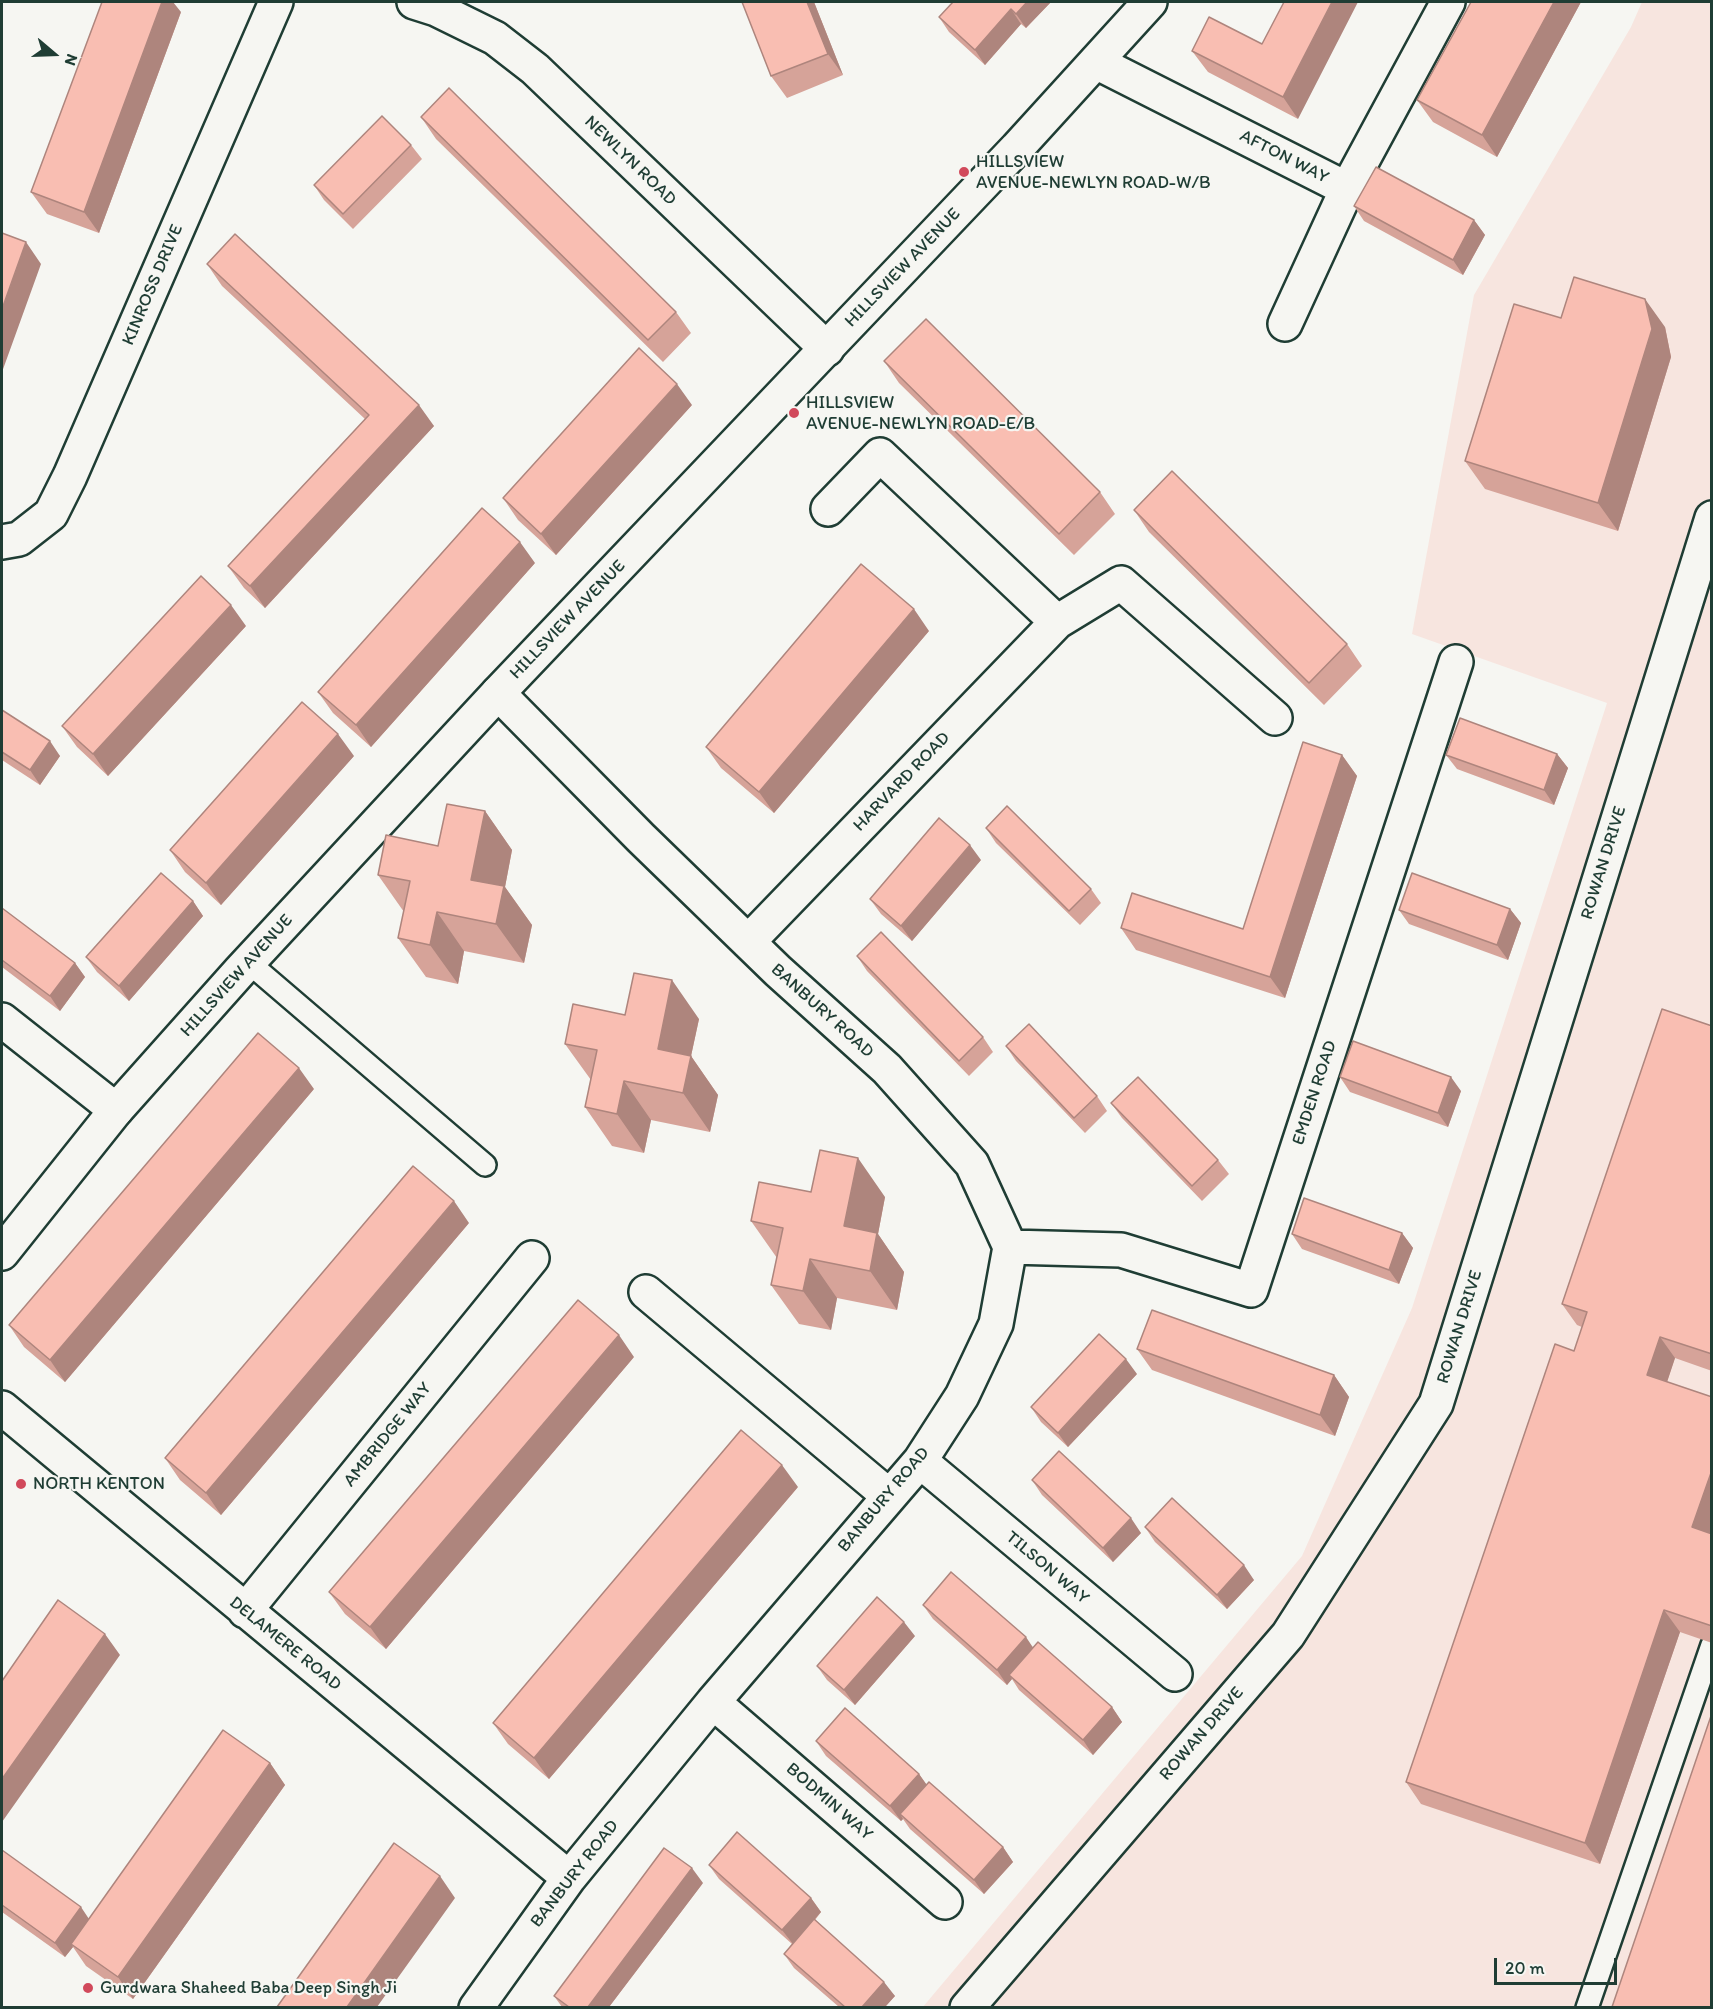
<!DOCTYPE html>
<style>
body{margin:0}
#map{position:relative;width:1713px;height:2009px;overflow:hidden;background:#f6f6f2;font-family:Itim,sans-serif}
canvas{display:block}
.frame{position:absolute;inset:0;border:3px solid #1f3d34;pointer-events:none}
.north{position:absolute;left:24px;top:24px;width:60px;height:60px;-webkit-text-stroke:4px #f6f6f2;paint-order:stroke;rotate:109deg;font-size:16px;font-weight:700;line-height:24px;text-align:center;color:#1f3d34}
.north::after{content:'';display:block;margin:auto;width:21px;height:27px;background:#1f3d34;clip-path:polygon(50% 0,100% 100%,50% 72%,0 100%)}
.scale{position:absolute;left:1494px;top:1958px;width:123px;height:27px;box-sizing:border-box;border:3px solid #1f3d34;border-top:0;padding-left:8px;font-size:18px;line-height:21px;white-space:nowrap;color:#1f3d34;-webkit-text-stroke:4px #f6f6f2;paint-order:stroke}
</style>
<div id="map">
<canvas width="1713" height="2009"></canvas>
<div class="frame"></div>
<div class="north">N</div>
<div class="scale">20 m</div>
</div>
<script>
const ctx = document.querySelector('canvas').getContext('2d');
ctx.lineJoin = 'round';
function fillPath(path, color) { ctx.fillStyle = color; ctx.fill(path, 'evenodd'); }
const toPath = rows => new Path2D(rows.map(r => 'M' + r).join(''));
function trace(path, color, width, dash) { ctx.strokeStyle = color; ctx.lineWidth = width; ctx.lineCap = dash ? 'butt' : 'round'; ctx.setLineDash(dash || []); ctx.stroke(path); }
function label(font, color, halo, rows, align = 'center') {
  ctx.font = font + ' Itim,sans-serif'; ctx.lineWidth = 4.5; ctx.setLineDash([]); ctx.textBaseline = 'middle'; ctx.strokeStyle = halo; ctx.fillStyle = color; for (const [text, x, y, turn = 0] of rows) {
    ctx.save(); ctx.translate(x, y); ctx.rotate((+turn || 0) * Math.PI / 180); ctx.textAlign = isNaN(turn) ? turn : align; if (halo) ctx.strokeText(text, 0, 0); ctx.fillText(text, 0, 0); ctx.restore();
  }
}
const built = toPath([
 [1642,2,1711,2,1711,2007,922,2008,1302,1556,1412,1308,1607,703,1412,634,1474,295,1631,27]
]);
const service = toPath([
 [248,962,485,1165],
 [1587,2008,1712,1645]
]);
const minor = toPath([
 [414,2,436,9,495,38,535,69,827,349],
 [1096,62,1347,189,1448,2],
 [1285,324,1347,189],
 [828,509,880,455,1057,622,1121,583,1275,718],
 [2,542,19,539,51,514,70,476,276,2],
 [748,942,1057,622],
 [2,1020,116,1110],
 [1010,1247,1121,1250,1251,1290,1456,662],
 [646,1292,889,1496],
 [2,1408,569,1878],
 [920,1461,1175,1674],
 [245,1611,532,1258],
 [713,1702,945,1902],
 [476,2008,569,1878,713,1702,920,1461,962,1396,996,1324,1010,1247,972,1164,887,1069,778,971,641,838,498,693],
 [967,2008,1288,1635,1436,1404,1712,518]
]);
const tertiary = toPath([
 [2,1253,116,1110,240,971,498,693,1017,148,1150,2]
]);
const wall = toPath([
 [742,2,814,2,843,75,787,98,771,76],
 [1051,2,1026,28,1021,24,985,65,949,32,939,17],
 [1471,2,1581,2,1497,157,1433,122,1417,100],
 [181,12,99,233,47,214,31,192],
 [1262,44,1298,119,1208,72,1192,51],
 [421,117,676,312,691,333,663,362,436,139],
 [411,145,422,159,353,229,324,200,314,185],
 [1354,206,1474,220,1485,235,1463,275,1364,221],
 [207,264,434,426,265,608,244,588,228,566,365,419,222,286],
 [1561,318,1665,327,1671,357,1618,531,1485,489,1465,461],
 [884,361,1100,492,1115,514,1074,555,899,383],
 [692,405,556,555,518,520,503,498],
 [1134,510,1347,644,1362,666,1324,705,1149,532],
 [535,563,371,747,333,713,318,692],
 [246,626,108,776,77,747,62,726],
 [929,631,774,813,721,768,706,747],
 [2,710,60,756,40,785,2,760],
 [1557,754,1568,768,1554,805,1457,769,1446,755],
 [1342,755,1357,776,1285,998,1136,950,1121,928,1243,929],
 [354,756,221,905,185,872,170,850],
 [485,811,512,850,505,887,532,925,524,963,464,951,458,984,426,977,398,938,404,912,378,875,438,846],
 [986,828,1091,889,1101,903,1080,925,996,843],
 [981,860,912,941,881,914,870,899],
 [193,901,203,916,129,1001,97,972,86,957],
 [2,908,75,963,85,977,60,1011,2,967],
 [1510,909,1521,923,1508,960,1409,924,1399,910],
 [857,956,983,1037,993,1052,969,1076,867,971],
 [625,1015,699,1019,691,1056,718,1095,710,1132,651,1120,644,1153,612,1146,585,1107,591,1080,565,1044],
 [1712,1026,1712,1371,1675,1358,1667,1382,1712,1397,1712,1643,1680,1632,1600,1864,1421,1804,1406,1782,1574,1351,1582,1327,1577,1325,1562,1304],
 [1006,1046,1097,1096,1107,1111,1085,1133,1016,1061],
 [1340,1077,1461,1091,1448,1127,1350,1092],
 [314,1089,65,1382,24,1347,9,1325],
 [1111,1103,1218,1160,1229,1174,1202,1201,1122,1118],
 [811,1192,885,1197,878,1234,904,1272,897,1310,837,1298,831,1330,799,1324,771,1285,777,1258,751,1221],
 [469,1223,221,1515,180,1480,165,1458],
 [1402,1233,1413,1248,1399,1284,1302,1249,1292,1234],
 [1137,1349,1334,1375,1349,1397,1335,1436,1152,1370],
 [634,1357,386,1649,345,1614,329,1592],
 [1137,1374,1068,1447,1041,1422,1031,1407],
 [1032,1480,1141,1533,1113,1562,1042,1495],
 [798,1487,549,1779,508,1744,493,1723],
 [1145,1527,1254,1580,1227,1609,1155,1542],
 [923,1605,1033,1647,1112,1707,1122,1722,1093,1755,1019,1690,1012,1679,1007,1685,933,1619],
 [915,1636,855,1705,827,1680,817,1666],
 [816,1741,919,1774,926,1784,1003,1847,1013,1862,984,1894,910,1829,903,1819,901,1821,826,1756],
 [270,1763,285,1785,133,1999,86,1966,73,1947,65,1957,2,1912,2,1850,89,1919],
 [709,1865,811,1898,821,1912,815,1920,895,1996,885,2007,839,2007,794,1968,784,1954,792,1944,719,1879],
 [703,1883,609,2007,562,2007,554,1996]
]);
const shadedWall = toPath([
 [162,2,173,2,181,12,99,233,84,212],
 [807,2,814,2,843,75,828,54],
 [1027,2,1051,2,1026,28,1016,14],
 [1332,2,1358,2,1298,119,1283,97],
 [1554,2,1581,2,1497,157,1482,135],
 [1011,9,1021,24,985,65,975,50],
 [1474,220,1485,235,1463,275,1453,260],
 [26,242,41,264,2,372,2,309],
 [1645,299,1665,327,1671,357,1618,531,1598,503],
 [677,384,692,405,556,555,541,534],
 [419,405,434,426,265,608,250,586],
 [520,542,535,563,371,747,356,725],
 [231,605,246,626,108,776,93,754],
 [914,609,929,631,774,813,759,792],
 [338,734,354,756,221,905,206,883],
 [50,741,60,756,40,785,30,770],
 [1557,754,1568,768,1554,805,1544,790],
 [1342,755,1357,776,1285,998,1270,977],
 [485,811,512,850,505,887,532,925,524,963,496,924,471,880],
 [970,845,981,860,912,941,901,926],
 [193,901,203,916,129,1001,119,986],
 [1510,909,1521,923,1508,960,1497,945],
 [437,912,464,951,458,984,430,945],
 [75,963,85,977,60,1011,50,996],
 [672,980,699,1019,691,1056,718,1095,710,1132,683,1093,658,1049],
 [299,1068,314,1089,65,1382,50,1360],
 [1451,1077,1461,1091,1448,1127,1438,1113],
 [624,1081,651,1120,644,1153,617,1114],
 [858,1158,885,1197,878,1234,904,1272,897,1310,870,1271,844,1226],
 [454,1201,469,1223,221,1515,206,1493],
 [1402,1233,1413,1248,1399,1284,1389,1270],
 [810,1259,837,1298,831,1330,803,1291],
 [619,1335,634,1357,386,1649,370,1627],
 [1660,1337,1675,1358,1662,1397,1647,1375],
 [1126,1359,1137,1374,1068,1447,1058,1433],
 [1334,1375,1349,1397,1335,1436,1320,1415],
 [782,1465,798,1487,549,1779,534,1758],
 [1712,1470,1712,1537,1692,1527],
 [1131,1518,1141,1533,1113,1562,1103,1548],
 [1244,1565,1254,1580,1227,1609,1217,1595],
 [1664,1610,1680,1632,1600,1864,1585,1843],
 [904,1622,915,1636,855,1705,844,1690],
 [105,1634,120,1655,2,1822,2,1779],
 [1026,1637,1036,1652,1009,1675,1012,1679,1007,1685,997,1670],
 [1112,1707,1122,1722,1093,1755,1083,1740],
 [270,1763,285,1785,133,1999,118,1977],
 [919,1774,929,1788,900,1814,903,1819,901,1821,890,1806],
 [1003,1847,1013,1862,984,1894,974,1880],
 [692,1868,703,1883,609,2007,588,2007],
 [440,1876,455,1898,377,2007,347,2007],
 [811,1898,821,1912,793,1944,782,1930],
 [81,1907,91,1922,71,1944,73,1947,65,1957,55,1943],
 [884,1982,895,1996,885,2007,862,2007]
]);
const building = toPath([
 [102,2,162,2,84,212,31,192,102,2],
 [742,2,807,2,828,54,771,76,742,2],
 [953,2,1027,2,1016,14,1011,9,975,50,939,17,953,2],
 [1284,2,1332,2,1283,97,1192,51,1209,17,1262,44,1284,2],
 [1471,2,1554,2,1482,135,1417,100,1471,2],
 [449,88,676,312,648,340,421,117,449,88],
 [382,116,411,145,343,214,314,185,382,116],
 [1376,167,1474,220,1453,260,1354,206,1376,167],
 [2,233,26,242,2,309,2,233],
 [235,234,419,405,250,586,228,566,369,415,207,264,235,234],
 [1574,277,1645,299,1652,329,1598,503,1465,461,1514,304,1561,318,1574,277],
 [926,319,1100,492,1059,534,884,361,926,319],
 [639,348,677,384,541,534,503,498,639,348],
 [1172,471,1347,644,1309,683,1134,510,1172,471],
 [482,508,520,542,356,725,318,692,482,508],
 [861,564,914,609,759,792,706,747,861,564],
 [201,576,231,605,93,754,62,726,201,576],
 [302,702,338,734,206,883,170,850,302,702],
 [2,710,50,741,30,770,2,752,2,710],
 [1460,718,1557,754,1544,790,1446,755,1460,718],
 [1303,742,1342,755,1270,977,1121,928,1132,893,1243,929,1303,742],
 [447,804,485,811,471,880,504,886,496,924,437,912,430,945,398,938,410,881,378,875,386,835,438,846,447,804],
 [1007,806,1091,889,1069,911,986,828,1007,806],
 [939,818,970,845,901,926,870,899,939,818],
 [161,873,193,901,119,986,86,957,161,873],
 [1412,873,1510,909,1497,945,1399,910,1412,873],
 [2,908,75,963,50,996,2,960,2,908],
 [881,932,983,1037,959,1061,857,956,881,932],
 [634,973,672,980,658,1049,691,1056,683,1093,624,1081,617,1114,585,1107,597,1050,565,1044,573,1004,625,1015,634,973],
 [1662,1009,1712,1026,1712,1354,1660,1337,1647,1375,1712,1397,1712,1470,1692,1527,1712,1534,1712,1626,1664,1610,1585,1843,1406,1782,1555,1344,1574,1351,1587,1312,1562,1304,1662,1009],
 [1029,1024,1097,1096,1074,1118,1006,1046,1029,1024],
 [258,1033,299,1068,50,1360,9,1325,258,1033],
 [1353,1041,1451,1077,1438,1113,1340,1077,1353,1041],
 [1138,1077,1218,1160,1192,1186,1111,1103,1138,1077],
 [820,1150,858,1158,844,1226,877,1233,870,1271,810,1259,803,1291,771,1285,783,1228,751,1221,759,1182,811,1192,820,1150],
 [413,1166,454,1201,206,1493,165,1458,413,1166],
 [1304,1198,1402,1233,1389,1270,1292,1234,1304,1198],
 [578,1300,619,1335,370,1627,329,1592,578,1300],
 [1152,1310,1334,1375,1320,1415,1137,1349,1152,1310],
 [1099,1334,1126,1359,1058,1433,1031,1407,1099,1334],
 [741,1430,782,1465,534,1758,493,1723,741,1430],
 [1059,1451,1131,1518,1103,1548,1032,1480,1059,1451],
 [1172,1498,1244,1565,1217,1595,1145,1527,1172,1498],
 [951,1572,1026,1637,997,1670,923,1605,951,1572],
 [877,1597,904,1622,844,1690,817,1666,877,1597],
 [58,1600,105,1634,2,1779,2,1681,58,1600],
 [1038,1642,1112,1707,1083,1740,1009,1675,1038,1642],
 [845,1708,919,1774,890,1806,816,1741,845,1708],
 [1712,1713,1712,2007,1612,2007,1712,1713],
 [223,1730,270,1763,118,1977,71,1944,223,1730],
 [929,1782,1003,1847,974,1880,900,1814,929,1782],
 [737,1832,811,1898,782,1930,709,1865,737,1832],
 [394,1843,440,1876,347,2007,277,2007,394,1843],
 [664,1848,692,1868,588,2007,569,2007,554,1996,664,1848],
 [2,1850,81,1907,55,1943,2,1905,2,1850],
 [814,1919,884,1982,862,2007,845,2007,784,1954,814,1919]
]);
const markers = [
 [964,172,6,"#d1495b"],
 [794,413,6,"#d1495b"],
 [21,1484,6,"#d1495b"],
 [88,1988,6,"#d1495b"]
];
const streetNames = [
 ["AFTON WAY",1284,157,27],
 ["NEWLYN ROAD",630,161,44],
 ["HILLSVIEW AVENUE",903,268,-46],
 ["KINROSS DRIVE",153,285,-67],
 ["HILLSVIEW AVENUE",568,620,-46],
 ["HARVARD ROAD",902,782,-46],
 ["ROWAN DRIVE",1604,863,-73],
 ["HILLSVIEW AVENUE",237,976,-48],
 ["BANBURY ROAD",822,1011,42],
 ["EMDEN ROAD",1315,1093,-72],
 ["ROWAN DRIVE",1460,1327,-73],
 ["AMBRIDGE WAY",388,1435,-51],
 ["BANBURY ROAD",884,1500,-50],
 ["TILSON WAY",1047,1568,40],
 ["DELAMERE ROAD",285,1644,39],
 ["ROWAN DRIVE",1202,1734,-49],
 ["BODMIN WAY",829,1802,41],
 ["BANBURY ROAD",575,1874,-52]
];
const poiNames = [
 ["HILLSVIEW",976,162],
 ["AVENUE-NEWLYN ROAD-W/B",976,183],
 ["HILLSVIEW",806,403],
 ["AVENUE-NEWLYN ROAD-E/B",806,424],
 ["NORTH KENTON",33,1484],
 ["Gurdwara Shaheed Baba Deep Singh Ji",100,1988]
];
fillPath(built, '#f7e5df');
trace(service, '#1f3d34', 26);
trace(minor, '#1f3d34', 38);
trace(tertiary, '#1f3d34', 38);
trace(service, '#f6f6f2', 21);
trace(minor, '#f6f6f2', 33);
trace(tertiary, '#f6f6f2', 33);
fillPath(wall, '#d6a399');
fillPath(shadedWall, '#ae857d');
fillPath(building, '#f9beb2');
trace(building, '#ae857d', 1.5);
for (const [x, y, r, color] of markers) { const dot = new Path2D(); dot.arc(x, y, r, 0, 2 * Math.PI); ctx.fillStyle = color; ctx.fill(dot); trace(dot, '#f6f6f2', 2); }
label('18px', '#1f3d34', '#f6f6f2', streetNames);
label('18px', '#1f3d34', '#f6f6f2', poiNames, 'left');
</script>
